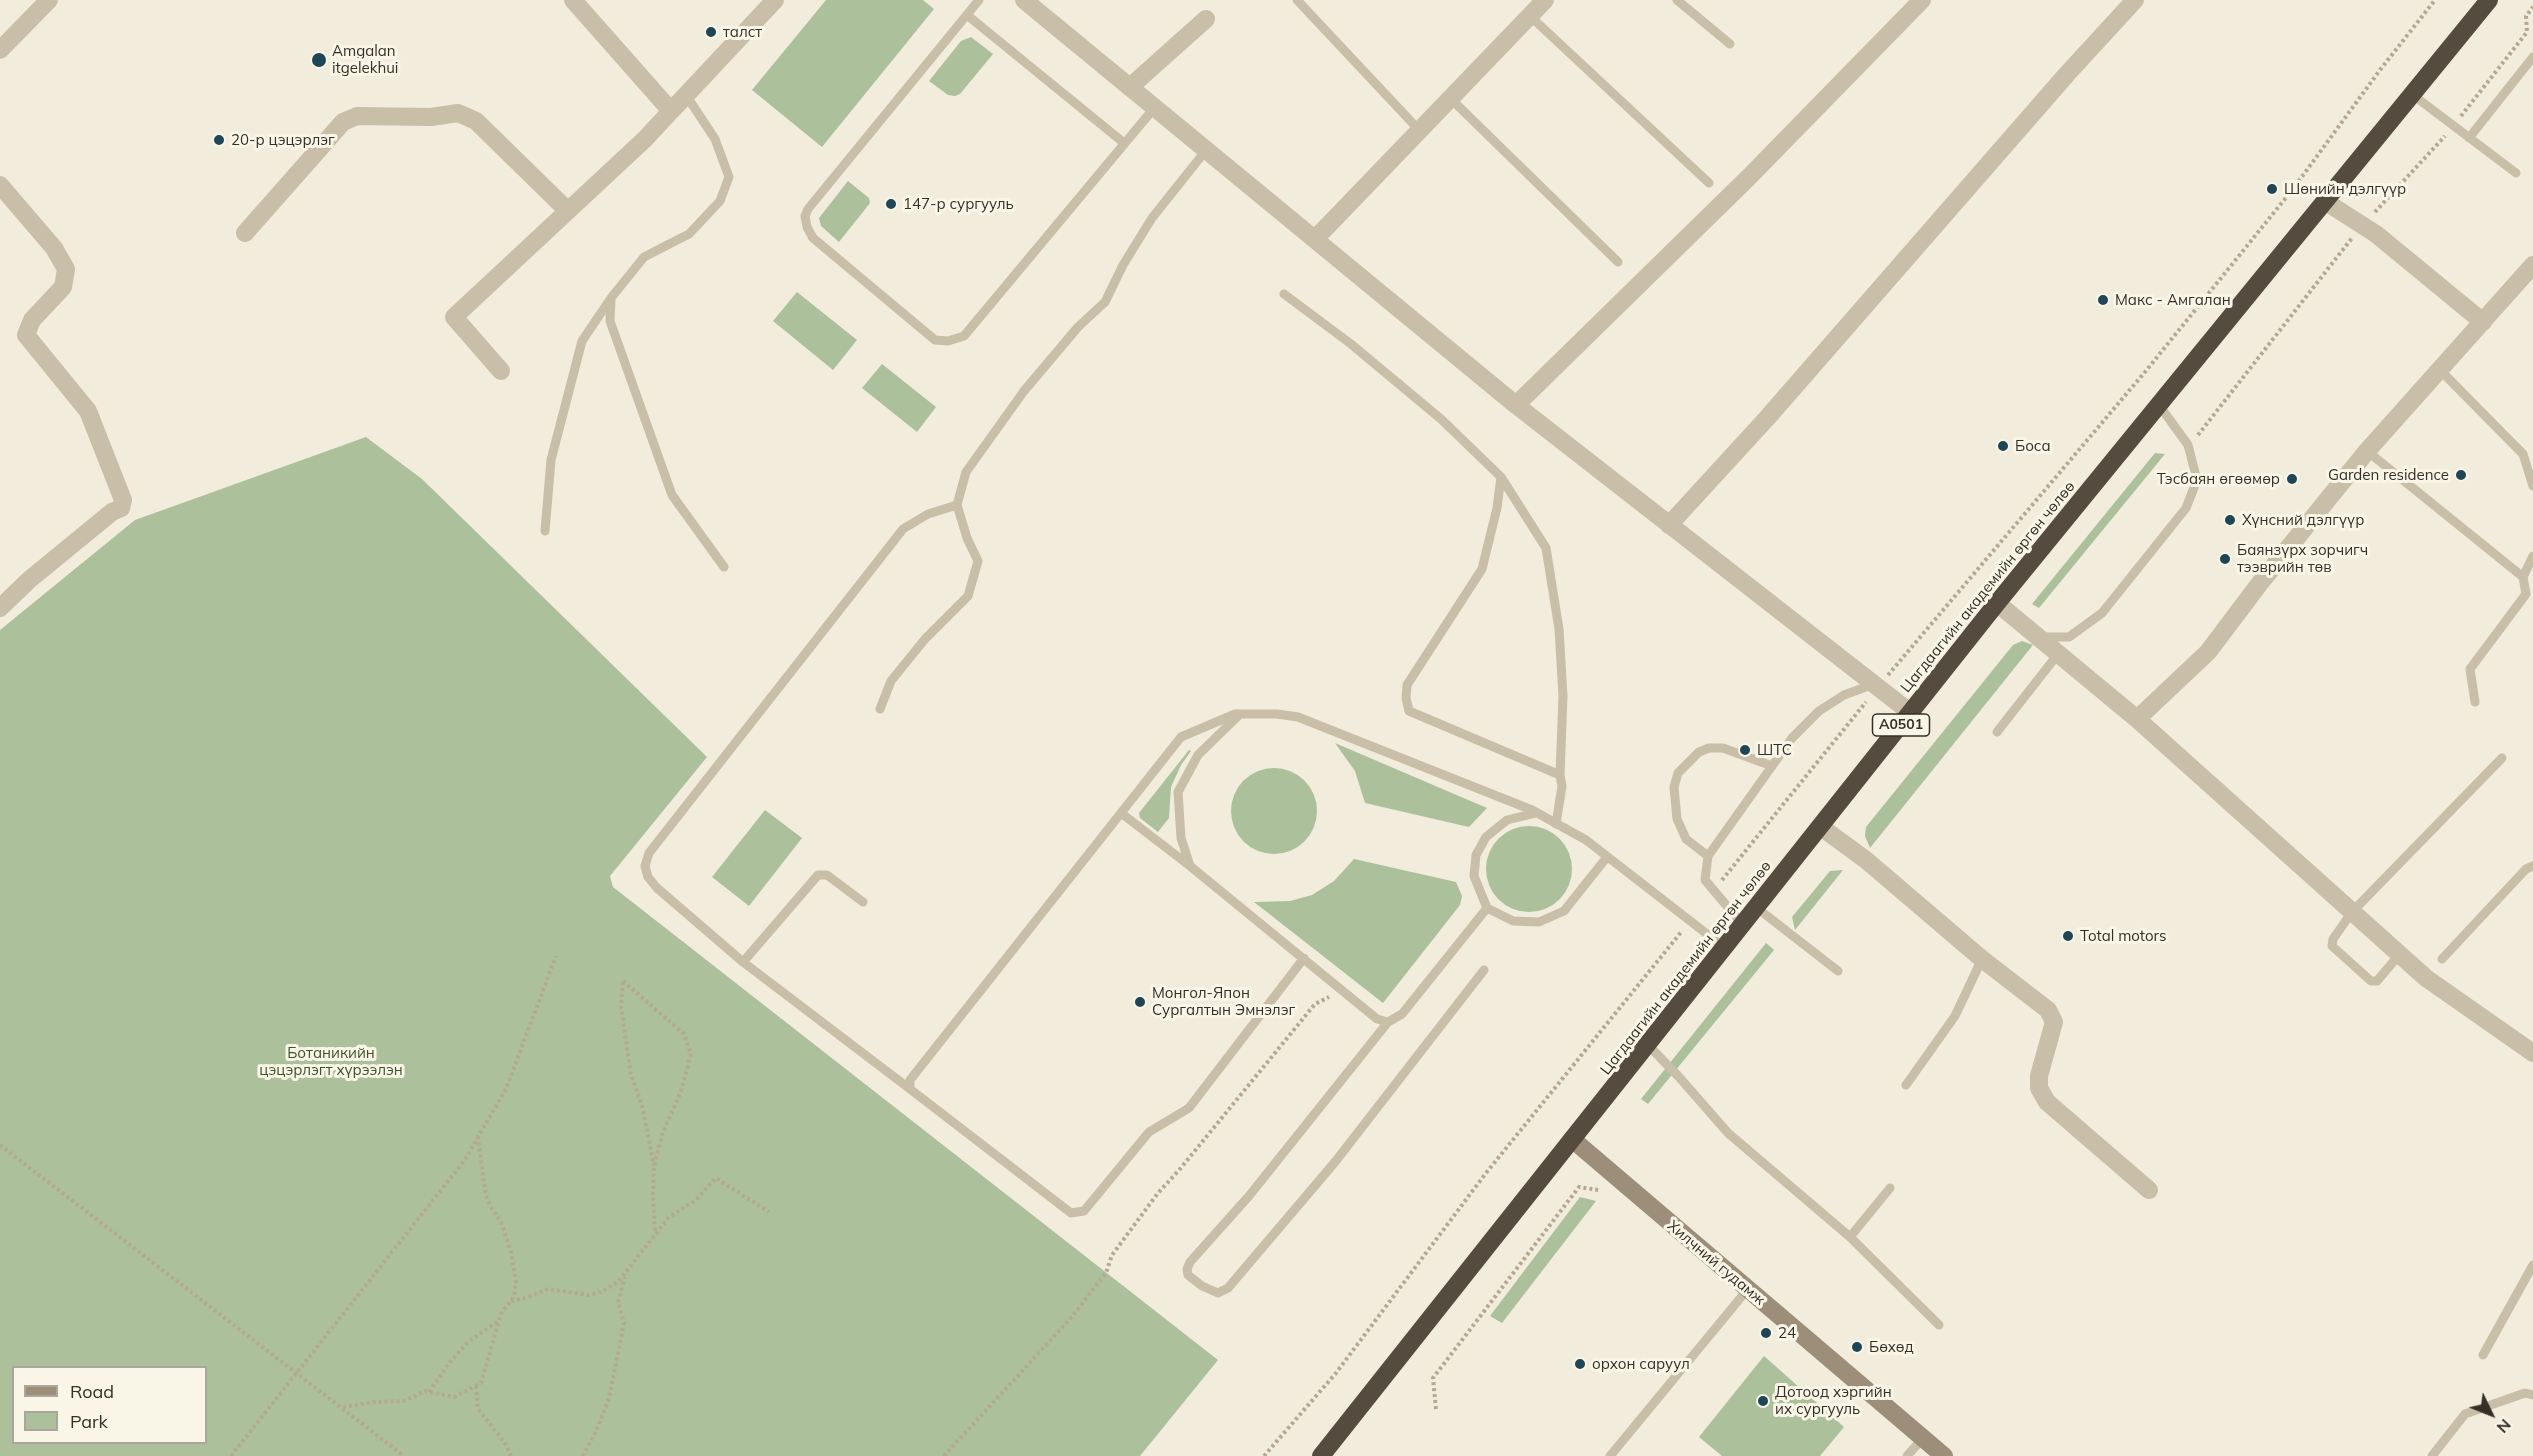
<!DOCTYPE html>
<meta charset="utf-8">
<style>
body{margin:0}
#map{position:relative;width:2533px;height:1456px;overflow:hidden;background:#f1ecdb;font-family:Mulish,sans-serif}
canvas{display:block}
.legend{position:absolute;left:12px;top:1366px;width:195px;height:78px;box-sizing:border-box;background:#f9f5e7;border:2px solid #aba69b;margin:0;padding:8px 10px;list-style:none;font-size:18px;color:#362f28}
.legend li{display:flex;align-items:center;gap:12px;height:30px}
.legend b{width:30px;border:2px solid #aba69b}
.north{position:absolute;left:2461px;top:1384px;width:60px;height:60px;-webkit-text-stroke:4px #f9f5e7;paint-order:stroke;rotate:133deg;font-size:16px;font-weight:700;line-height:24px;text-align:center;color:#362f28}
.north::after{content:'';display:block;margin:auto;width:21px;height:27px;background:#362f28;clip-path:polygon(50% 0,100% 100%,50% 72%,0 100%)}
</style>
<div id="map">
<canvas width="2533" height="1456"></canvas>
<ul class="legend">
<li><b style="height:8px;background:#9c8e79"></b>Road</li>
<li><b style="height:16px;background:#acc09c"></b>Park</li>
</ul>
<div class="north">N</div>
</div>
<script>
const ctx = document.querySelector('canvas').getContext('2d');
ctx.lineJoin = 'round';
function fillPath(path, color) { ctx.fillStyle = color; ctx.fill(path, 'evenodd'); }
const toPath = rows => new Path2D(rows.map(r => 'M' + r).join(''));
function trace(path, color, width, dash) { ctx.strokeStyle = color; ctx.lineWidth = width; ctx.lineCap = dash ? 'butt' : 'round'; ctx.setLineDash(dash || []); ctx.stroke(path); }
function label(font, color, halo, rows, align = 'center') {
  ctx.font = font + ' Mulish,sans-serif'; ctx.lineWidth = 6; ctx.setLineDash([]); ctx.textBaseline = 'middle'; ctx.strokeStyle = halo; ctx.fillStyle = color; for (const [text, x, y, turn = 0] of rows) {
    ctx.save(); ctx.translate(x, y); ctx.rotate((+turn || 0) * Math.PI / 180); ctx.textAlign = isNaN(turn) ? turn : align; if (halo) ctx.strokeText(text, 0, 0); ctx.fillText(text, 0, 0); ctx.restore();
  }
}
const green = toPath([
 [826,0,923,0,934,9,822,147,752,90],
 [971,37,993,54,960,94,955,96,948,95,929,81,961,41],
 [848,181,869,198,870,203,839,242,821,226,819,218],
 [797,292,857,340,833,370,773,321],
 [882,364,936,407,917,432,862,388],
 [366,437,422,479,707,757,610,876,613,887,1218,1360,1140,1456,0,1456,0,630,135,520],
 [14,1368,206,1368,206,1442,14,1442],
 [2155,453,2165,454,2039,608,2032,604],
 [2022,641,2033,645,1870,848,1865,836,1866,827,2013,645],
 [1335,743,1487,808,1469,827,1365,803,1355,771],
 [1189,750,1191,751,1181,765,1171,787,1169,818,1158,832,1140,818,1139,813],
 '1231 811a43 43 0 1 1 86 0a43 43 0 1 1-86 0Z',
 [765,810,802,838,749,906,712,877],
 '1486 869a43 43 0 1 1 86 0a43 43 0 1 1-86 0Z',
 [1354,859,1456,882,1462,896,1460,905,1383,1003,1254,902,1290,901,1312,895,1334,881],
 [1843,870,1795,930,1792,917,1830,871],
 [1766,943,1774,950,1648,1104,1641,1099],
 [1580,1197,1596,1201,1502,1323,1490,1316],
 [1764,1356,1844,1427,1820,1456,1722,1456,1699,1437]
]);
const path = toPath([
 [2461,116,2527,32,2526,16,2533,7],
 [2375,212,2445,136],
 [2198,435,2352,238],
 [1888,675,2145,372,2293,189,2380,70,2435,0],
 [1722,880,1866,702],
 [623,981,684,1034,691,1054,681,1091,662,1135,654,1167,653,1195,655,1233],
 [623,982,621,1006,631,1075,642,1105,654,1166],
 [0,1145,404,1456],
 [511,1301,525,1298,548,1289,589,1295,601,1292,618,1282,669,1217,695,1201,716,1178,769,1212],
 [476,1386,478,1409,505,1443,511,1456],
 [429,1392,450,1362,467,1343,498,1321],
 [343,1407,374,1402,404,1401,425,1391,454,1397,481,1383,501,1314,514,1296,516,1282,511,1252,501,1222,492,1209,486,1196,478,1138],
 [1436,1409,1433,1378,1579,1187,1598,1190],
 [231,1456,464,1161,506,1089,556,956],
 [583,1456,599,1425,609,1398,624,1323,618,1302,625,1277],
 [944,1456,1070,1319,1106,1273,1112,1255,1158,1193,1180,1169,1315,1004,1329,997],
 [1264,1456,1336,1373,1486,1173,1682,931]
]);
const lane = toPath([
 [979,0,808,209,805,216,807,227,813,238,935,340,948,341,964,336,1155,107],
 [1297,0,1419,130],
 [1677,0,1730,44],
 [967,15,1124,143],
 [1530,16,1709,183],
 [686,95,715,139,729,177,720,201,689,234,644,257,611,298,610,321,672,495,724,567],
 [2413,95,2516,173],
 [1450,98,1618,262],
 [2469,138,2533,57],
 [1284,294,1351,344,1441,419,1501,477,1497,508,1482,569,1407,685,1406,698,1409,711,1560,775,1562,786,1556,824],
 [2440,370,2523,454,2533,486],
 [2367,451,2523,577,2526,594,2470,669,2475,702],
 [1501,477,1546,548,1559,629,1563,696,1560,775],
 [545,531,551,460,582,341,611,298],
 [2523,577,2533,556],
 [2041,637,2069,637,2102,613,2186,508,2197,480,2188,445,2159,405],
 [880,709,891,681,925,639,968,596,978,561,967,538,957,505,966,472,1024,391,1078,327,1105,302,1123,265,1152,218,1207,149],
 [1240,714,1198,755,1178,792,1181,838,1190,866,1377,1019,1388,1022,1402,1014,1487,908,1513,921,1539,922,1564,911,1607,857],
 [1997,732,2058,654],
 [1121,813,1190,866],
 [1708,856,1686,839,1677,819,1674,787,1678,773,1699,752,1709,748,1723,748,1772,766],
 [863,902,827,875,818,875,743,962,910,1089],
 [1487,908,1474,876,1476,855,1486,837,1507,820,1536,813],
 [1757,908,1838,971],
 [1743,925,1705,880,1708,856,1792,738,1819,711,1844,695,1874,684],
 [2399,955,2377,981,2371,981,2332,946,2333,939,2352,912,2502,758],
 [1304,958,1189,1108,1149,1132,1084,1211,1071,1213,910,1089,910,1080,1181,737,1235,714,1277,714,1298,717,1532,810,1586,840,1725,948],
 [2442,959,2526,869,2533,866],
 [743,962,657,888,648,877,645,866,649,853,903,529,928,514,957,505],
 [1388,1022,1249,1196,1190,1262,1187,1269,1188,1275,1202,1286,1218,1293,1228,1288,1335,1162,1484,970],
 [1648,1045,1679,1077,1728,1133,1850,1237,1939,1325],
 [1906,1085,1955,1016,1982,959],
 [1850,1237,1890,1188],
 [2483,1355,2533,1265],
 [1610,1456,1747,1290],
 [1907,1456,1923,1438],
 [2432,1456,2465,1414,2525,1393,2533,1395]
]);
const street = toPath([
 [573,0,671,111,775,0],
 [1024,0,1516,405,1911,713],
 [0,50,49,0],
 [1131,86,1206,19],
 [0,185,54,248,66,269,63,287,32,320,26,335,88,411,123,500,121,508,112,512,29,580,0,608],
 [2326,202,2376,234,2483,322],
 [245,233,343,122,357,116,431,117,458,113,476,121,568,211],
 [1315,239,1545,0],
 [501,371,454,317,645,139,671,111],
 [1516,405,1749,177,1922,0],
 [1669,525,1768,417,2067,74,2135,0],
 [1997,603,2137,719,2426,978,2533,1053],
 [2137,719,2208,652,2260,583,2367,451,2533,265],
 [1821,827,1866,860,1982,959,2048,1010,2054,1022,2039,1076,2039,1088,2047,1102,2149,1190]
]);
const secondary = toPath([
 [1572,1139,1944,1456]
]);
const highway = toPath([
 [1321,1456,1997,603,2489,0]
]);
const markers = [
 [711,32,6,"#1e4656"],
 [319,60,8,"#1e4656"],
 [219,140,6,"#1e4656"],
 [2272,189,6,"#1e4656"],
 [891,204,6,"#1e4656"],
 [2103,300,6,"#1e4656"],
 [2003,446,6,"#1e4656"],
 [2461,475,6,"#1e4656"],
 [2292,479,6,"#1e4656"],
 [2230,520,6,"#1e4656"],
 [2225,559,6,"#1e4656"],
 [1745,750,6,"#1e4656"],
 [2068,936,6,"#1e4656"],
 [1140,1002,6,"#1e4656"],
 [1766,1333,6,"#1e4656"],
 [1857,1347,6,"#1e4656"],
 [1580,1364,6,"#1e4656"],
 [1763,1401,6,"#1e4656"]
];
const shields = [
 [1901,725,57]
];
const shieldNames = [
 ["A0501",1901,725]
];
const poiNames = [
 ["талст",723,32],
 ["Amgalan",332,51],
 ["itgelekhui",332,68],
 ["20-р цэцэрлэг",231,140],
 ["Шөнийн дэлгүүр",2284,189],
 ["147-р сургууль",903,204],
 ["Макс - Амгалан",2115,300],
 ["Боса",2015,446],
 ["Garden residence",2449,475,"right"],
 ["Тэсбаян өгөөмөр",2280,479,"right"],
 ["Хүнсний дэлгүүр",2242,520],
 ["Баянзүрх зорчигч",2237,550],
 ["тээврийн төв",2237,567],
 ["ШТС",1757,750],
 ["Total motors",2080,936],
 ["Монгол-Япон",1152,993],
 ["Сургалтын Эмнэлэг",1152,1010],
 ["24",1778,1333],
 ["Бөхөд",1869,1347],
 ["орхон саруул",1592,1364],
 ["Дотоод хэргийн",1775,1392],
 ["их сургууль",1775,1409]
];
const streetNames = [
 ["Цагдаагийн академийн өргөн чөлөө",1988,587,-51],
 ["Цагдаагийн академийн өргөн чөлөө",1686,968,-52],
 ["Хилчний гудамж",1716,1263,40]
];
const parkNames = [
 ["Ботаникийн",331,1053],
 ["цэцэрлэгт хүрээлэн",331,1070]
];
fillPath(green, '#acc09c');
trace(path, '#b5a892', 4, [3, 3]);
trace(lane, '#c9bea7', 9);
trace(street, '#c9bea7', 18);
trace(secondary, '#9c8e79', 18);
trace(highway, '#564b3f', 18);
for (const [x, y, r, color] of markers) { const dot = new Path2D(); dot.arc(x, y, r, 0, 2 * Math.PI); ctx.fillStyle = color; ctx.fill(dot); trace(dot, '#f9f5e7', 2); }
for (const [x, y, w] of shields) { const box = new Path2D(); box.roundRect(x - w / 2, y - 11, w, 22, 4.5); ctx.fillStyle = '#f9f5e7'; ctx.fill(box); trace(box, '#362f28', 1.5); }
label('bold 14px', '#362f28', null, shieldNames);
label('15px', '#362f28', '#f9f5e7', poiNames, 'left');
label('15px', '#362f28', '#f9f5e7', streetNames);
label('15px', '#3c532c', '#f9f5e7', parkNames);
</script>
